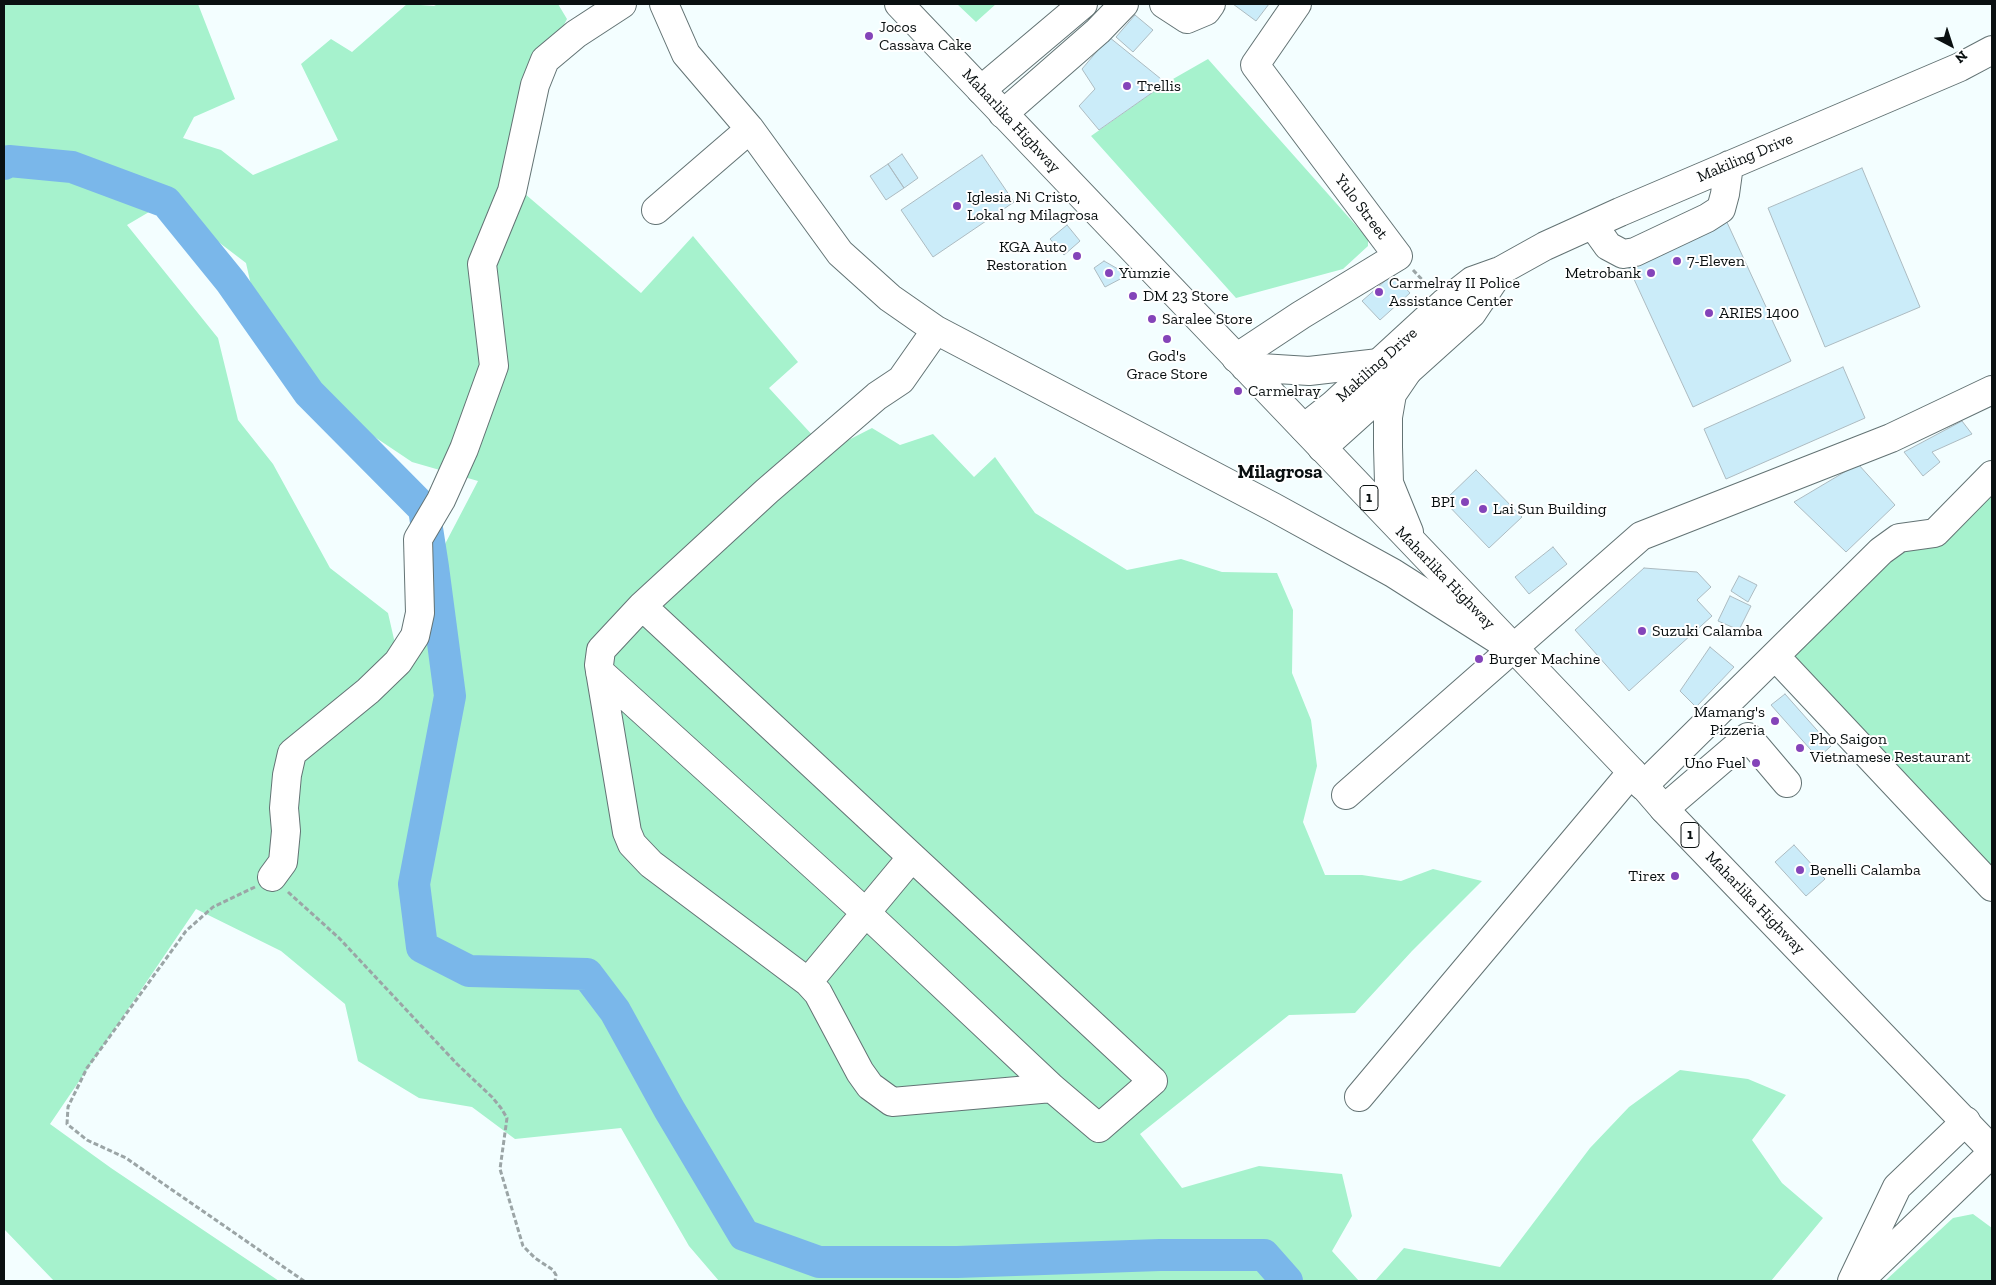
<!DOCTYPE html>
<style>
body{margin:0}
#map{position:relative;width:1996px;height:1285px;overflow:hidden;background:#f3feff;font-family:"Zilla Slab",serif}
canvas{display:block}
.frame{position:absolute;inset:0;border:5px solid #0a1011;pointer-events:none}
.north{position:absolute;left:1926px;top:20px;width:50px;height:50px;-webkit-text-stroke:4px #fff;paint-order:stroke;rotate:140deg;font-size:14px;font-weight:700;line-height:20px;text-align:center;color:#0a1011}
.north::after{content:'';display:block;margin:auto;width:18px;height:22px;background:#0a1011;clip-path:polygon(50% 0,100% 100%,50% 72%,0 100%)}
</style>
<div id="map">
<canvas width="1996" height="1285"></canvas>
<div class="frame"></div>
<div class="north">N</div>
</div>
<script>
const ctx = document.querySelector('canvas').getContext('2d');
ctx.lineJoin = 'round';
function fillPath(path, color) { ctx.fillStyle = color; ctx.fill(path, 'evenodd'); }
const toPath = rows => new Path2D(rows.map(r => 'M' + r).join(''));
function trace(path, color, width, dash) { ctx.strokeStyle = color; ctx.lineWidth = width; ctx.lineCap = dash ? 'butt' : 'round'; ctx.setLineDash(dash || []); ctx.stroke(path); }
function label(font, color, halo, rows, align = 'center') {
  ctx.font = font + ' "Zilla Slab",serif'; ctx.lineWidth = 4; ctx.setLineDash([]); ctx.textBaseline = 'middle'; ctx.strokeStyle = halo; ctx.fillStyle = color; for (const [text, x, y, turn = 0] of rows) {
    ctx.save(); ctx.translate(x, y); ctx.rotate((+turn || 0) * Math.PI / 180); ctx.textAlign = isNaN(turn) ? turn : align; if (halo) ctx.strokeText(text, 0, 0); ctx.fillText(text, 0, 0); ctx.restore();
  }
}
const green = toPath([
 [4,4,198,4,235,99,194,117,183,138,221,150,253,175,338,140,301,64,331,39,352,52,407,4,434,6,438,4,558,4,567,19,514,122,504,176,641,293,693,236,798,362,769,388,827,451,872,428,900,445,933,434,974,477,995,457,1035,513,1127,570,1181,559,1222,572,1277,573,1293,610,1292,673,1311,720,1317,766,1303,822,1325,875,1362,875,1401,881,1433,869,1482,881,1412,951,1355,1013,1289,1015,1140,1134,1182,1188,1259,1166,1342,1174,1352,1216,1332,1251,1359,1281,719,1281,689,1246,621,1128,515,1139,472,1107,419,1098,358,1061,345,1004,281,951,196,909,50,1124,111,1168,279,1281,54,1281,4,1229],
 [166,202,246,263,259,321,309,393,412,462,478,481,433,567,399,661,388,613,330,568,273,464,238,420,218,338,127,225],
 [957,4,996,4,976,22],
 [1208,59,1368,239,1368,246,1343,269,1236,298,1091,136,1166,83],
 [1992,472,1992,881,1780,658,1911,538],
 [1680,1070,1748,1079,1786,1095,1752,1140,1782,1183,1823,1218,1771,1281,1375,1281,1404,1248,1500,1267,1590,1148,1629,1107],
 [1973,1214,1992,1228,1992,1281,1885,1281,1953,1218]
]);
const river = toPath([
 [4,164,9,161,72,167,166,202,231,282,309,393,424,509,433,567,450,696,414,884,422,947,469,971,587,974,615,1011,669,1109,744,1235,819,1262,957,1262,1160,1255,1264,1255,1287,1281]
]);
const building = toPath([
 [1233,4,1269,4,1256,21,1233,4],
 [1135,15,1153,30,1133,52,1116,37,1135,15],
 [1109,37,1166,83,1099,130,1079,106,1095,89,1082,69,1109,37],
 [902,154,918,178,904,188,888,164,902,154],
 [982,155,1014,202,933,257,901,210,982,155],
 [888,164,904,188,886,200,870,176,888,164],
 [1862,168,1920,307,1825,347,1768,208,1862,168],
 [1725,218,1791,361,1693,407,1627,264,1725,218],
 [1067,225,1080,241,1064,255,1050,239,1067,225],
 [1104,261,1118,269,1124,277,1105,287,1094,268,1104,261],
 [1393,274,1410,293,1380,320,1362,301,1393,274],
 [1843,367,1865,418,1726,479,1704,429,1843,367],
 [1962,421,1972,434,1932,452,1940,462,1923,476,1904,452,1962,421],
 [1858,464,1895,505,1846,552,1794,502,1858,464],
 [1476,470,1522,517,1489,548,1444,501,1476,470],
 [1553,547,1567,564,1529,594,1515,577,1553,547],
 [1644,568,1697,572,1711,587,1697,600,1712,616,1629,691,1575,630,1644,568],
 [1739,576,1757,585,1748,602,1731,591,1739,576],
 [1730,596,1751,606,1739,630,1718,621,1730,596],
 [1710,647,1734,667,1696,707,1680,691,1710,647],
 [1785,694,1831,746,1818,758,1771,705,1785,694],
 [1794,845,1825,879,1806,896,1775,862,1794,845]
]);
const path = toPath([
 [1413,270,1429,287],
 [255,887,213,907,186,931,87,1068,68,1107,67,1124,87,1140,126,1158,304,1281],
 [288,892,339,938,457,1064,492,1097,501,1108,507,1118,500,1169,523,1246,535,1258,553,1270,556,1275,555,1281]
]);
const minor = toPath([
 [664,4,686,54,750,129,840,253,890,298,936,330,1273,507,1393,573,1500,641],
 [1164,4,1187,19,1206,11,1211,4],
 [981,90,1083,4],
 [1003,114,1098,31,1124,4],
 [656,210,750,129],
 [1593,225,1608,246,1623,254,1635,252,1707,218,1721,209,1725,194,1729,165],
 [936,330,901,380,877,396,767,491,642,606,601,650,599,665,627,832,632,844,651,864,808,982,818,993,860,1072,870,1086,892,1102,1052,1088],
 [1236,358,1301,315,1398,256,1255,65,1297,4],
 [1304,428,1333,405,1444,303,1472,281,1500,271,1545,246,1620,212,1960,67,1992,50],
 [1322,448,1472,313,1500,271],
 [1775,656,1992,887],
 [600,672,865,912,1052,1088,1099,1128,1153,1081,642,606],
 [1643,786,1881,551,1899,538,1935,533,1992,475],
 [1346,795,1641,536,1891,438,1992,390],
 [1664,809,1748,737,1787,783],
 [272,877,283,862,286,831,284,808,287,775,292,753,368,691,398,662,415,636,420,613,418,539,441,500,464,449,494,366,482,264,512,191,535,85,545,60,576,34,622,4],
 [808,982,912,857],
 [1359,1097,1632,772]
]);
const major = toPath([
 [1860,1280,1992,1153],
 [1852,1281,1897,1187,1966,1121]
]);
const highway = toPath([
 [899,4,1632,772,1664,809,1992,1150],
 [1245,367,1309,371,1379,363],
 [1407,372,1392,394,1388,417,1388,447,1389,483,1409,532]
]);
const markers = [
 [869,36,5,"#8444b9"],
 [1127,86,5,"#8444b9"],
 [957,206,5,"#8444b9"],
 [1077,256,5,"#8444b9"],
 [1677,261,5,"#8444b9"],
 [1109,273,5,"#8444b9"],
 [1651,273,5,"#8444b9"],
 [1379,292,5,"#8444b9"],
 [1133,296,5,"#8444b9"],
 [1709,313,5,"#8444b9"],
 [1152,319,5,"#8444b9"],
 [1167,339,5,"#8444b9"],
 [1238,391,5,"#8444b9"],
 [1465,502,5,"#8444b9"],
 [1483,509,5,"#8444b9"],
 [1642,631,5,"#8444b9"],
 [1479,659,5,"#8444b9"],
 [1775,721,5,"#8444b9"],
 [1800,748,5,"#8444b9"],
 [1756,763,5,"#8444b9"],
 [1800,870,5,"#8444b9"],
 [1675,876,5,"#8444b9"]
];
const shields = [
 [1369,498,18],
 [1690,835,18]
];
const shieldNames = [
 ["1",1369,498],
 ["1",1690,835]
];
const poiNames = [
 ["Jocos",879,27],
 ["Cassava Cake",879,45],
 ["Trellis",1137,86],
 ["Iglesia Ni Cristo,",967,197],
 ["Lokal ng Milagrosa",967,215],
 ["KGA Auto",1067,247,"right"],
 ["Restoration",1067,265,"right"],
 ["7-Eleven",1687,261],
 ["Yumzie",1119,273],
 ["Metrobank",1641,273,"right"],
 ["Carmelray II Police",1389,283],
 ["Assistance Center",1389,301],
 ["DM 23 Store",1143,296],
 ["ARIES 1400",1719,313],
 ["Saralee Store",1162,319],
 ["God's",1167,356,"center"],
 ["Grace Store",1167,374,"center"],
 ["Carmelray",1248,391],
 ["BPI",1455,502,"right"],
 ["Lai Sun Building",1493,509],
 ["Suzuki Calamba",1652,631],
 ["Burger Machine",1489,659],
 ["Mamang's",1765,712,"right"],
 ["Pizzeria",1765,730,"right"],
 ["Pho Saigon",1810,739],
 ["Vietnamese Restaurant",1810,757],
 ["Uno Fuel",1746,763,"right"],
 ["Benelli Calamba",1810,870],
 ["Tirex",1665,876,"right"]
];
const streetNames = [
 ["Maharlika Highway",1011,121,47],
 ["Makiling Drive",1745,158,-23],
 ["Yulo Street",1361,207,53],
 ["Makiling Drive",1377,365,-42],
 ["Maharlika Highway",1445,578,46],
 ["Maharlika Highway",1755,903,46]
];
const quarterNames = [
 ["Milagrosa",1280,473]
];
fillPath(green, '#a6f2cd');
trace(river, '#7ab7ea', 32);
fillPath(building, '#cbecf9');
trace(building, '#acbbc1', 1);
trace(minor, '#637374', 30);
trace(major, '#637374', 30);
trace(highway, '#637374', 30);
trace(path, '#9ba5a6', 3, [5, 2.5]);
trace(minor, '#fff', 28);
trace(major, '#fff', 28);
trace(highway, '#fff', 28);
for (const [x, y, r, color] of markers) { const dot = new Path2D(); dot.arc(x, y, r, 0, 2 * Math.PI); ctx.fillStyle = color; ctx.fill(dot); trace(dot, '#fff', 2); }
for (const [x, y, w] of shields) { const box = new Path2D(); box.roundRect(x - w / 2, y - 12.5, w, 25, 4); ctx.fillStyle = '#fff'; ctx.fill(box); trace(box, '#0a1011', 1); }
label('bold 15px', '#0a1011', null, shieldNames);
label('16px', '#0a1011', '#fff', poiNames, 'left');
label('16px', '#0a1011', '#fff', streetNames);
label('bold 19px', '#0a1011', '#fff', quarterNames);
</script>
